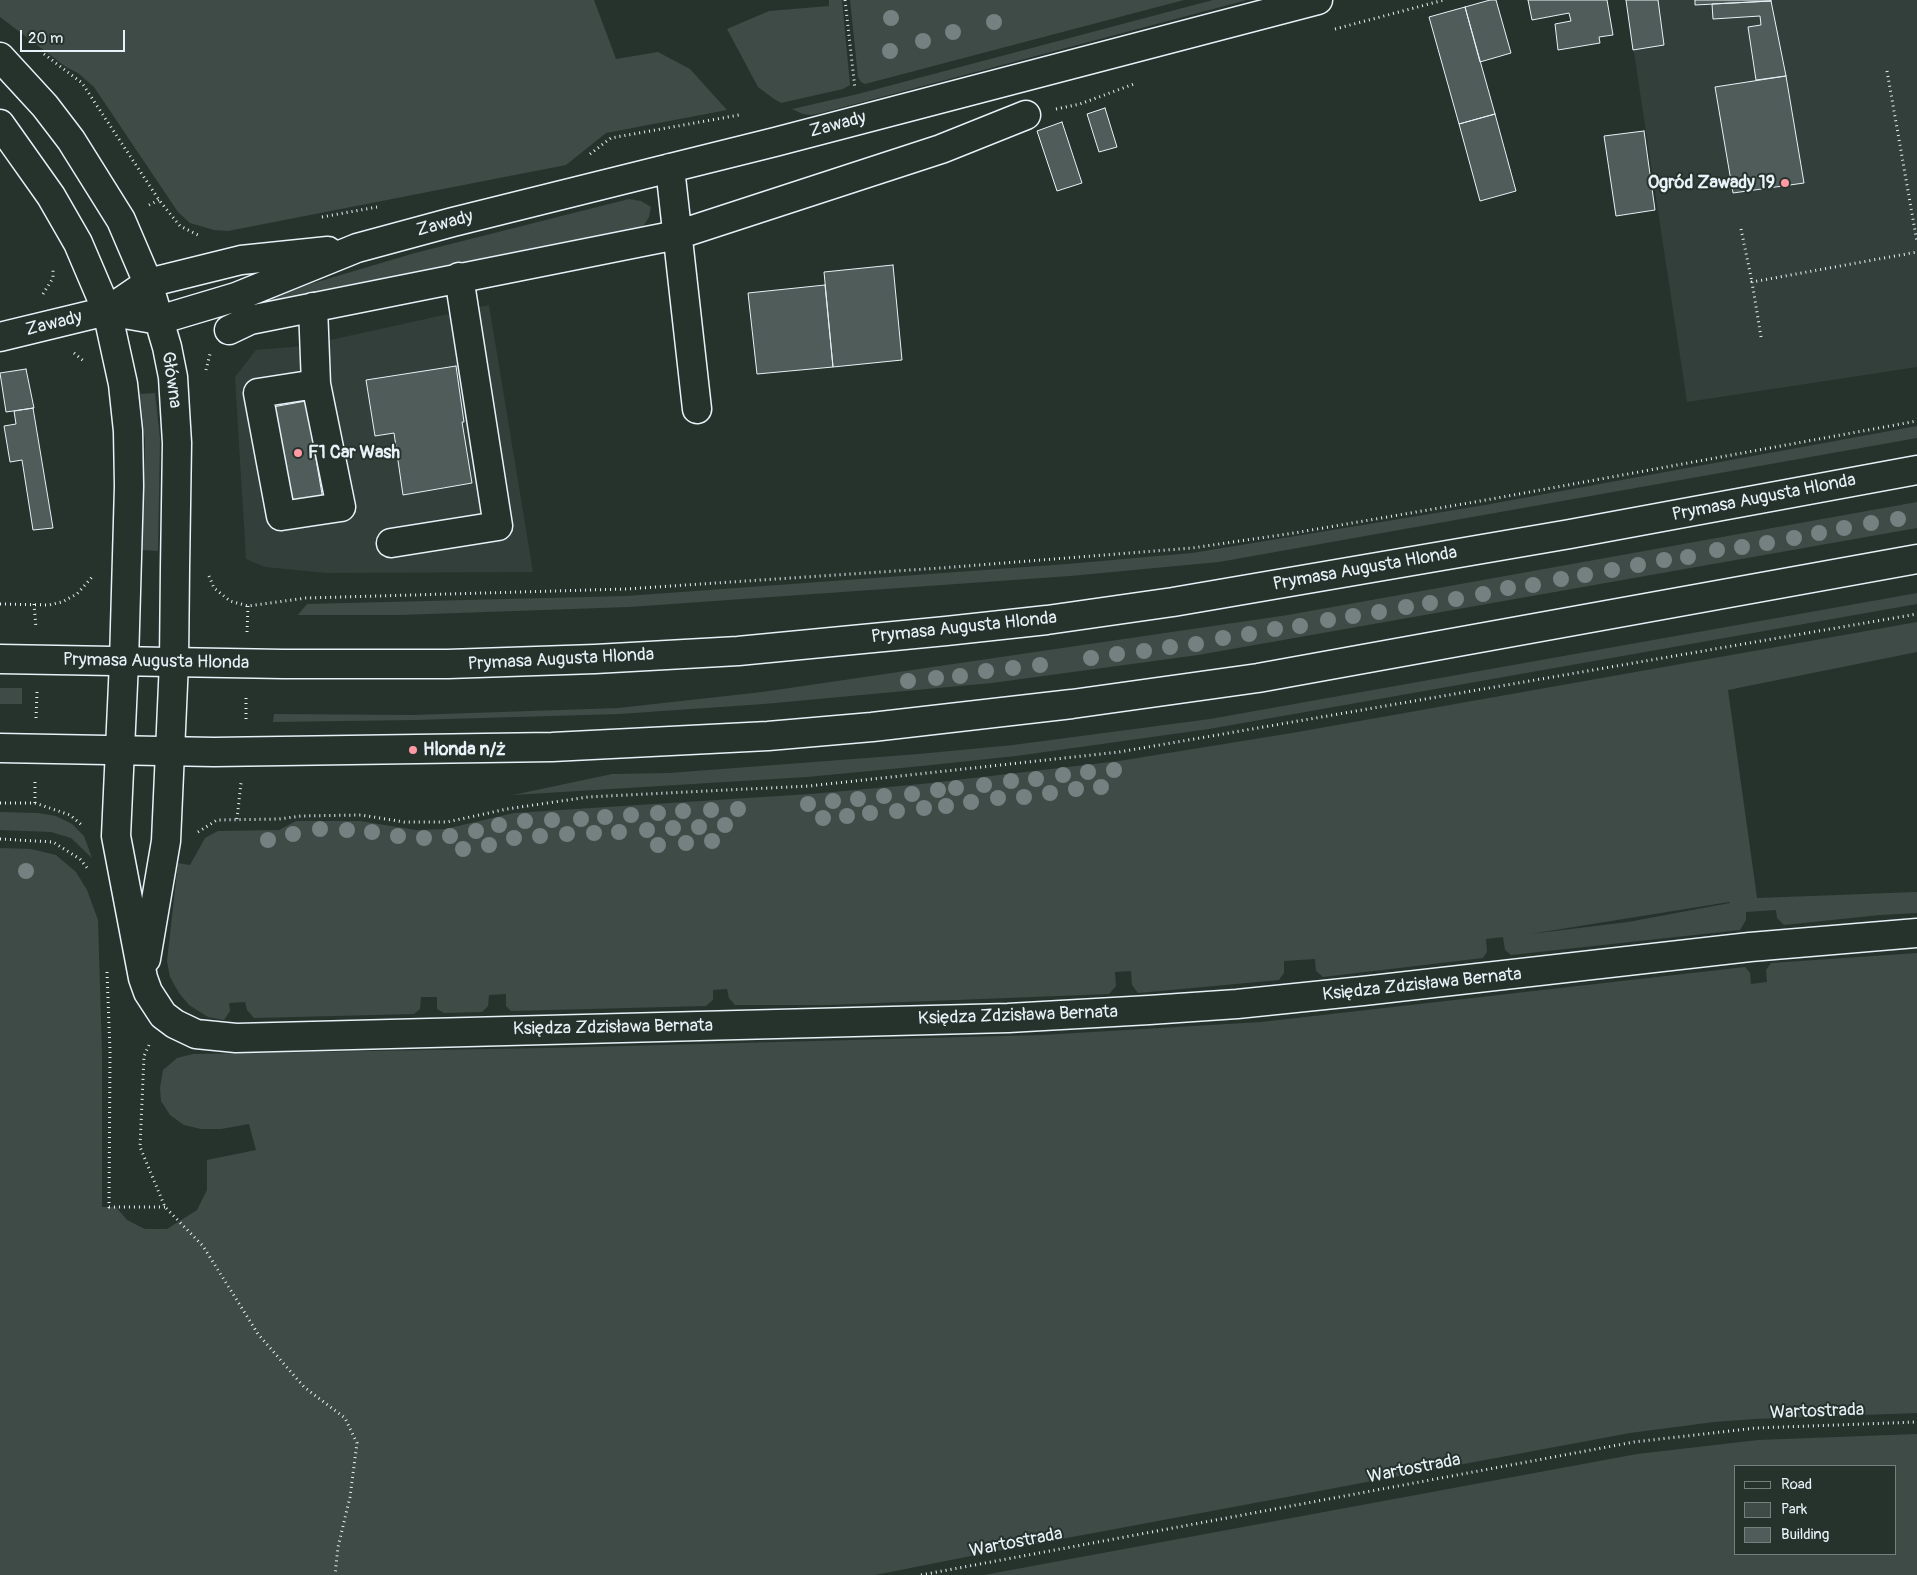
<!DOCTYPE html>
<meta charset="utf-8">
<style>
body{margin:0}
#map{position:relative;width:1917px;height:1575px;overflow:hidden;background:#26332d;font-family:Pangolin,sans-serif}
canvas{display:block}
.legend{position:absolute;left:1734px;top:1465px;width:162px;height:90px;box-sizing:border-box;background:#26332d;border:1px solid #747f7e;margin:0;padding:6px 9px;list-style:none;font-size:15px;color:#e8f1f8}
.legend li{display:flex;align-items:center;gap:10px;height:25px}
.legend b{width:25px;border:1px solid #747f7e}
.scale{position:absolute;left:20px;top:30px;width:105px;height:22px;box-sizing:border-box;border:2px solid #e8f1f8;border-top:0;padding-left:6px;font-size:15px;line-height:18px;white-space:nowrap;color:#e8f1f8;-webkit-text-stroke:4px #26332d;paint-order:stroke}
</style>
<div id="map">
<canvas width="1917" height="1575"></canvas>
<ul class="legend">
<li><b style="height:6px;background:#26332d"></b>Road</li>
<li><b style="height:14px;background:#3e4b47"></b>Park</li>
<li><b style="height:14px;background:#505c59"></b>Building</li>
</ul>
<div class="scale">20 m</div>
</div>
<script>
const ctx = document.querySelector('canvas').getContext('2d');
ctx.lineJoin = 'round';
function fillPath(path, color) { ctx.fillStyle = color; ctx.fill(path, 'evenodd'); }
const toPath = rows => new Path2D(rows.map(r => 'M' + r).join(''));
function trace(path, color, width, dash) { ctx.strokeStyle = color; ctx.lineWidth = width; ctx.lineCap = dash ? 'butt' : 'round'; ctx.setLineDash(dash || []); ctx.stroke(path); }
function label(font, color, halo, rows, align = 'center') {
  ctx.font = font + ' Pangolin,sans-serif'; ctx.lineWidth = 4; ctx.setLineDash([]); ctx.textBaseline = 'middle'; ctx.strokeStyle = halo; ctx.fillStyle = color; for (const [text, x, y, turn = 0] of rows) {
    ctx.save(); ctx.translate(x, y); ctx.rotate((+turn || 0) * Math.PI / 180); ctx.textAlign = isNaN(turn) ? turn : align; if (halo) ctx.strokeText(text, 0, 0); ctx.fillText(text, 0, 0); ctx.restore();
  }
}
const built = toPath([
 [1626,0,1917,0,1917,367,1687,402],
 [489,305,533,572,326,573,265,567,246,559,235,377,256,350,303,346]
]);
const green = toPath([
 [0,0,594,0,616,59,658,52,690,69,727,110,606,133,566,165,228,231,214,230,190,223,178,212,94,87,78,73,66,67,0,17],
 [829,0,842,0,850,85,843,89,781,103,774,99,758,87,727,29,769,11,829,6],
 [850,0,1184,0,865,84,861,82,858,77],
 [1213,0,1247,0,821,113,811,115,803,114,792,109,858,94],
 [629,199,641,201,651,207,649,217,644,225,637,231,244,310,280,293,415,253],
 [155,393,160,439,158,551,142,550,145,441,140,394],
 [1917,426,1917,438,1219,562,1070,576,629,607,400,615,298,615,307,604,626,596,1067,564,1192,553,1485,505],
 [1917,502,1917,528,1198,655,992,683,764,704,619,714,415,720,273,722,274,714,413,715,618,708,762,692,1288,615],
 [1917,593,1917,604,1209,729,1016,756,922,766,807,777,513,795,612,774,669,773,919,754,1013,745,1210,719],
 [1917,622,1917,652,1728,690,1757,898,1917,892,1917,913,1880,915,1784,925,1777,918,1776,910,1746,912,1746,920,1740,930,1511,955,1505,950,1503,937,1486,939,1487,952,1483,958,1323,977,1316,971,1315,959,1284,961,1284,973,1279,980,1138,993,1132,985,1131,971,1115,972,1116,986,1109,994,828,1005,735,1005,729,998,727,989,713,990,713,1000,706,1006,511,1011,506,1006,506,994,489,995,488,1006,482,1012,444,1013,437,1009,437,997,421,997,420,1009,414,1014,254,1018,247,1010,245,1002,229,1003,230,1011,224,1020,208,1017,189,1005,179,993,170,977,167,961,178,863,190,865,205,838,218,831,279,830,296,821,360,821,416,830,445,829,514,813,810,794,922,784,1119,761,1292,733],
 [1730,903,1628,922,1530,934,1729,902],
 [0,688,22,688,22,704,0,704],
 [0,812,38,813,56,816,72,824,84,836,92,858,71,838,51,832,0,830],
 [0,848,31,849,56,855,76,872,87,890,98,920,102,1053,102,1207,116,1207,127,1220,145,1229,167,1229,197,1210,207,1190,207,1160,256,1150,249,1124,221,1129,201,1129,184,1125,170,1115,161,1101,160,1088,163,1070,177,1058,193,1054,550,1048,1042,1035,1261,1022,1745,967,1750,973,1751,984,1767,982,1766,970,1771,963,1917,953,1917,1413,1755,1419,1714,1422,1630,1433,981,1554,875,1575,0,1575],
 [1917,1434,1917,1575,984,1575,1637,1454,1758,1440],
 [1736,1466,1896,1466,1896,1554,1736,1554]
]);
const building = toPath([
 [1490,0,1496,0,1511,53,1480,62,1465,7,1490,0],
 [1528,0,1607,0,1613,35,1599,37,1600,43,1558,50,1555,24,1571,21,1569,13,1532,20,1528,0],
 [1626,0,1658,0,1664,45,1633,50,1626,0],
 [1695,0,1771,0,1771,1,1695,5,1695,0],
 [1771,1,1786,76,1756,80,1748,27,1761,25,1760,16,1713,19,1712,4,1771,1],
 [1465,7,1495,114,1459,124,1429,17,1465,7],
 [1786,76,1804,183,1733,193,1715,87,1786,76],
 [1105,108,1117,147,1099,152,1087,114,1105,108],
 [1495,114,1516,191,1480,201,1459,124,1495,114],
 [1062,122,1082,183,1057,191,1037,131,1062,122],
 [1644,131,1655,210,1616,216,1604,136,1644,131],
 [893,265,902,360,833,367,824,272,893,265],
 [825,285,833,367,757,374,748,293,825,285],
 [456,366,464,422,462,422,472,483,403,495,394,433,375,436,366,380,456,366],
 [26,369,34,408,6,412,0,373,26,369],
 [306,401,323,500,289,505,273,407,306,401],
 [33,408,53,528,33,530,22,460,10,462,4,426,16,424,14,411,33,408]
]);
const path = toPath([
 [845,0,855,89],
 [1335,29,1444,0],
 [44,54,82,83,159,200,180,226,200,236],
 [1887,71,1917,242],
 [1056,109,1080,104,1134,84],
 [590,154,611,138,739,115],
 [149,205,159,200],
 [322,217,377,207],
 [1741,229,1752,282],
 [43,294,53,278,53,270],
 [1761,337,1752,282,1917,252],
 [74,353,85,362],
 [206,370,210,354],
 [209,576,214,588,230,601,248,606,306,598,626,589,941,568,1192,548,1294,533,1486,500,1917,421],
 [0,604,49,605,62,602,77,594,94,575],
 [34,604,36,628],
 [247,632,248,606],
 [36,718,37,692],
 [246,719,246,695],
 [0,803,35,803,70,815,83,826],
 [35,803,35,782],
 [237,819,241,783],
 [198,832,217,820,279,819,301,816,361,815,404,822,447,822,507,809,588,797,809,786,1119,752,1917,614],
 [0,839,53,842,80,859,88,869],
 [107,972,110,1051,109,1207,165,1207],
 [149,1045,144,1056,140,1147,165,1207,203,1246,258,1334,304,1387,345,1418,357,1443,350,1497,338,1547,335,1575],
 [921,1575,1634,1442,1756,1428,1917,1422]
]);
const minor = toPath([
 [0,57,45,106,71,140,121,220,148,283,167,347,173,377,177,443,175,568,174,662,166,841,146,959],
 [0,124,51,196,78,243,107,311,116,352,123,384,128,431,129,486,124,662,116,836,143,978,148,992,163,1015,175,1024,196,1034,236,1038,1008,1018,1149,1010,1237,1004,1363,991,1750,947,1917,933],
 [670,168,697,409],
 [313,307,316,384,341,507,281,516,258,393,316,384],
 [107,311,159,320,236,297,357,248,453,222,775,142,1318,0],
 [229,330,250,320,677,235,941,149,1026,115],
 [0,337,107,311,148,283,241,260,328,251],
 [391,543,498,526,459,277]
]);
const major = toPath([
 [0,659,283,664,448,664,595,659,738,651,946,631,1047,620,1173,602,1570,534,1917,470],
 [0,748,214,752,552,747,768,736,872,727,1072,704,1258,678,1917,559]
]);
const trees = [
 [891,18],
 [994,22],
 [953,32],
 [923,41],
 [890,51],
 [1898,519],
 [1871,523],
 [1844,528],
 [1819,533],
 [1794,538],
 [1767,543],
 [1742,547],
 [1717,550],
 [1688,557],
 [1664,560],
 [1638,565],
 [1612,570],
 [1585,575],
 [1561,579],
 [1533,585],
 [1508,588],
 [1483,594],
 [1456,599],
 [1430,603],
 [1406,607],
 [1379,612],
 [1353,616],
 [1328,620],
 [1300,626],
 [1275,629],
 [1249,634],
 [1223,638],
 [1196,644],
 [1170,647],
 [1144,651],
 [1117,654],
 [1091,658],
 [1040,665],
 [1013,668],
 [986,671],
 [960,676],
 [936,678],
 [908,681],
 [1114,770],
 [1088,772],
 [1063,775],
 [1036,779],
 [1011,781],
 [984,785],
 [1101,787],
 [956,788],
 [1076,789],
 [938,790],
 [1050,793],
 [912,794],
 [884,796],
 [1024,797],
 [998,798],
 [858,799],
 [833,801],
 [971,802],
 [808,804],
 [946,806],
 [924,808],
 [738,809],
 [711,810],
 [683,811],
 [897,811],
 [658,813],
 [870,813],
 [631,815],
 [847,816],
 [605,817],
 [823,818],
 [581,819],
 [552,820],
 [525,821],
 [499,825],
 [725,825],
 [699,827],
 [673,828],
 [320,829],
 [347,830],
 [647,830],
 [476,831],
 [372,832],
 [619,832],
 [594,833],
 [293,834],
 [567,834],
 [398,836],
 [450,836],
 [540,836],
 [424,838],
 [514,838],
 [268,840],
 [712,841],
 [686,843],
 [489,845],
 [658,845],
 [463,849],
 [26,871]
];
const markers = [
 [1785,183,5,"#ff9aa2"],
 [298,453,5,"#ff9aa2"],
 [413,750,5,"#ff9aa2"]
];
const streetNames = [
 ["Zawady",838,125,-15],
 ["Zawady",445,224,-15],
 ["Zawady",54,324,-14],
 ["Główna",171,380,82],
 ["Prymasa Augusta Hlonda",1764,498,-11],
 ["Prymasa Augusta Hlonda",1365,569,-10],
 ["Prymasa Augusta Hlonda",964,628,-6],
 ["Prymasa Augusta Hlonda",561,660,-3],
 ["Prymasa Augusta Hlonda",156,662,1],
 ["Księdza Zdzisława Bernata",1422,985,-6],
 ["Księdza Zdzisława Bernata",1018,1016,-2],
 ["Księdza Zdzisława Bernata",613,1028,-1],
 ["Wartostrada",1817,1412,-2],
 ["Wartostrada",1414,1469,-11],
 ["Wartostrada",1016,1543,-11]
];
const poiNames = [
 ["Ogród Zawady 19",1775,183,"right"],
 ["F1 Car Wash",308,453],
 ["Hlonda n/ż",423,750]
];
fillPath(built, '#333f3a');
fillPath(green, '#3e4b47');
fillPath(building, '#505c59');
trace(building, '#e8f1f8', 1);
trace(minor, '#e8f1f8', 31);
trace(major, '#e8f1f8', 31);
trace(path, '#e8f1f8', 3, [1, 4]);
trace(minor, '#26332d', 28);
trace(major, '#26332d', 28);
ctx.fillStyle = '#758080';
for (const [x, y] of trees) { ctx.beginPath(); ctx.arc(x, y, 8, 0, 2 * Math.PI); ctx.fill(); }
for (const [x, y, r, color] of markers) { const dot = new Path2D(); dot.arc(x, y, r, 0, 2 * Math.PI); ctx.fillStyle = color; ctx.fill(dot); trace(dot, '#26332d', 2); }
label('18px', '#e8f1f8', '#26332d', streetNames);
label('bold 18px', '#e8f1f8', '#26332d', poiNames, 'left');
</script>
